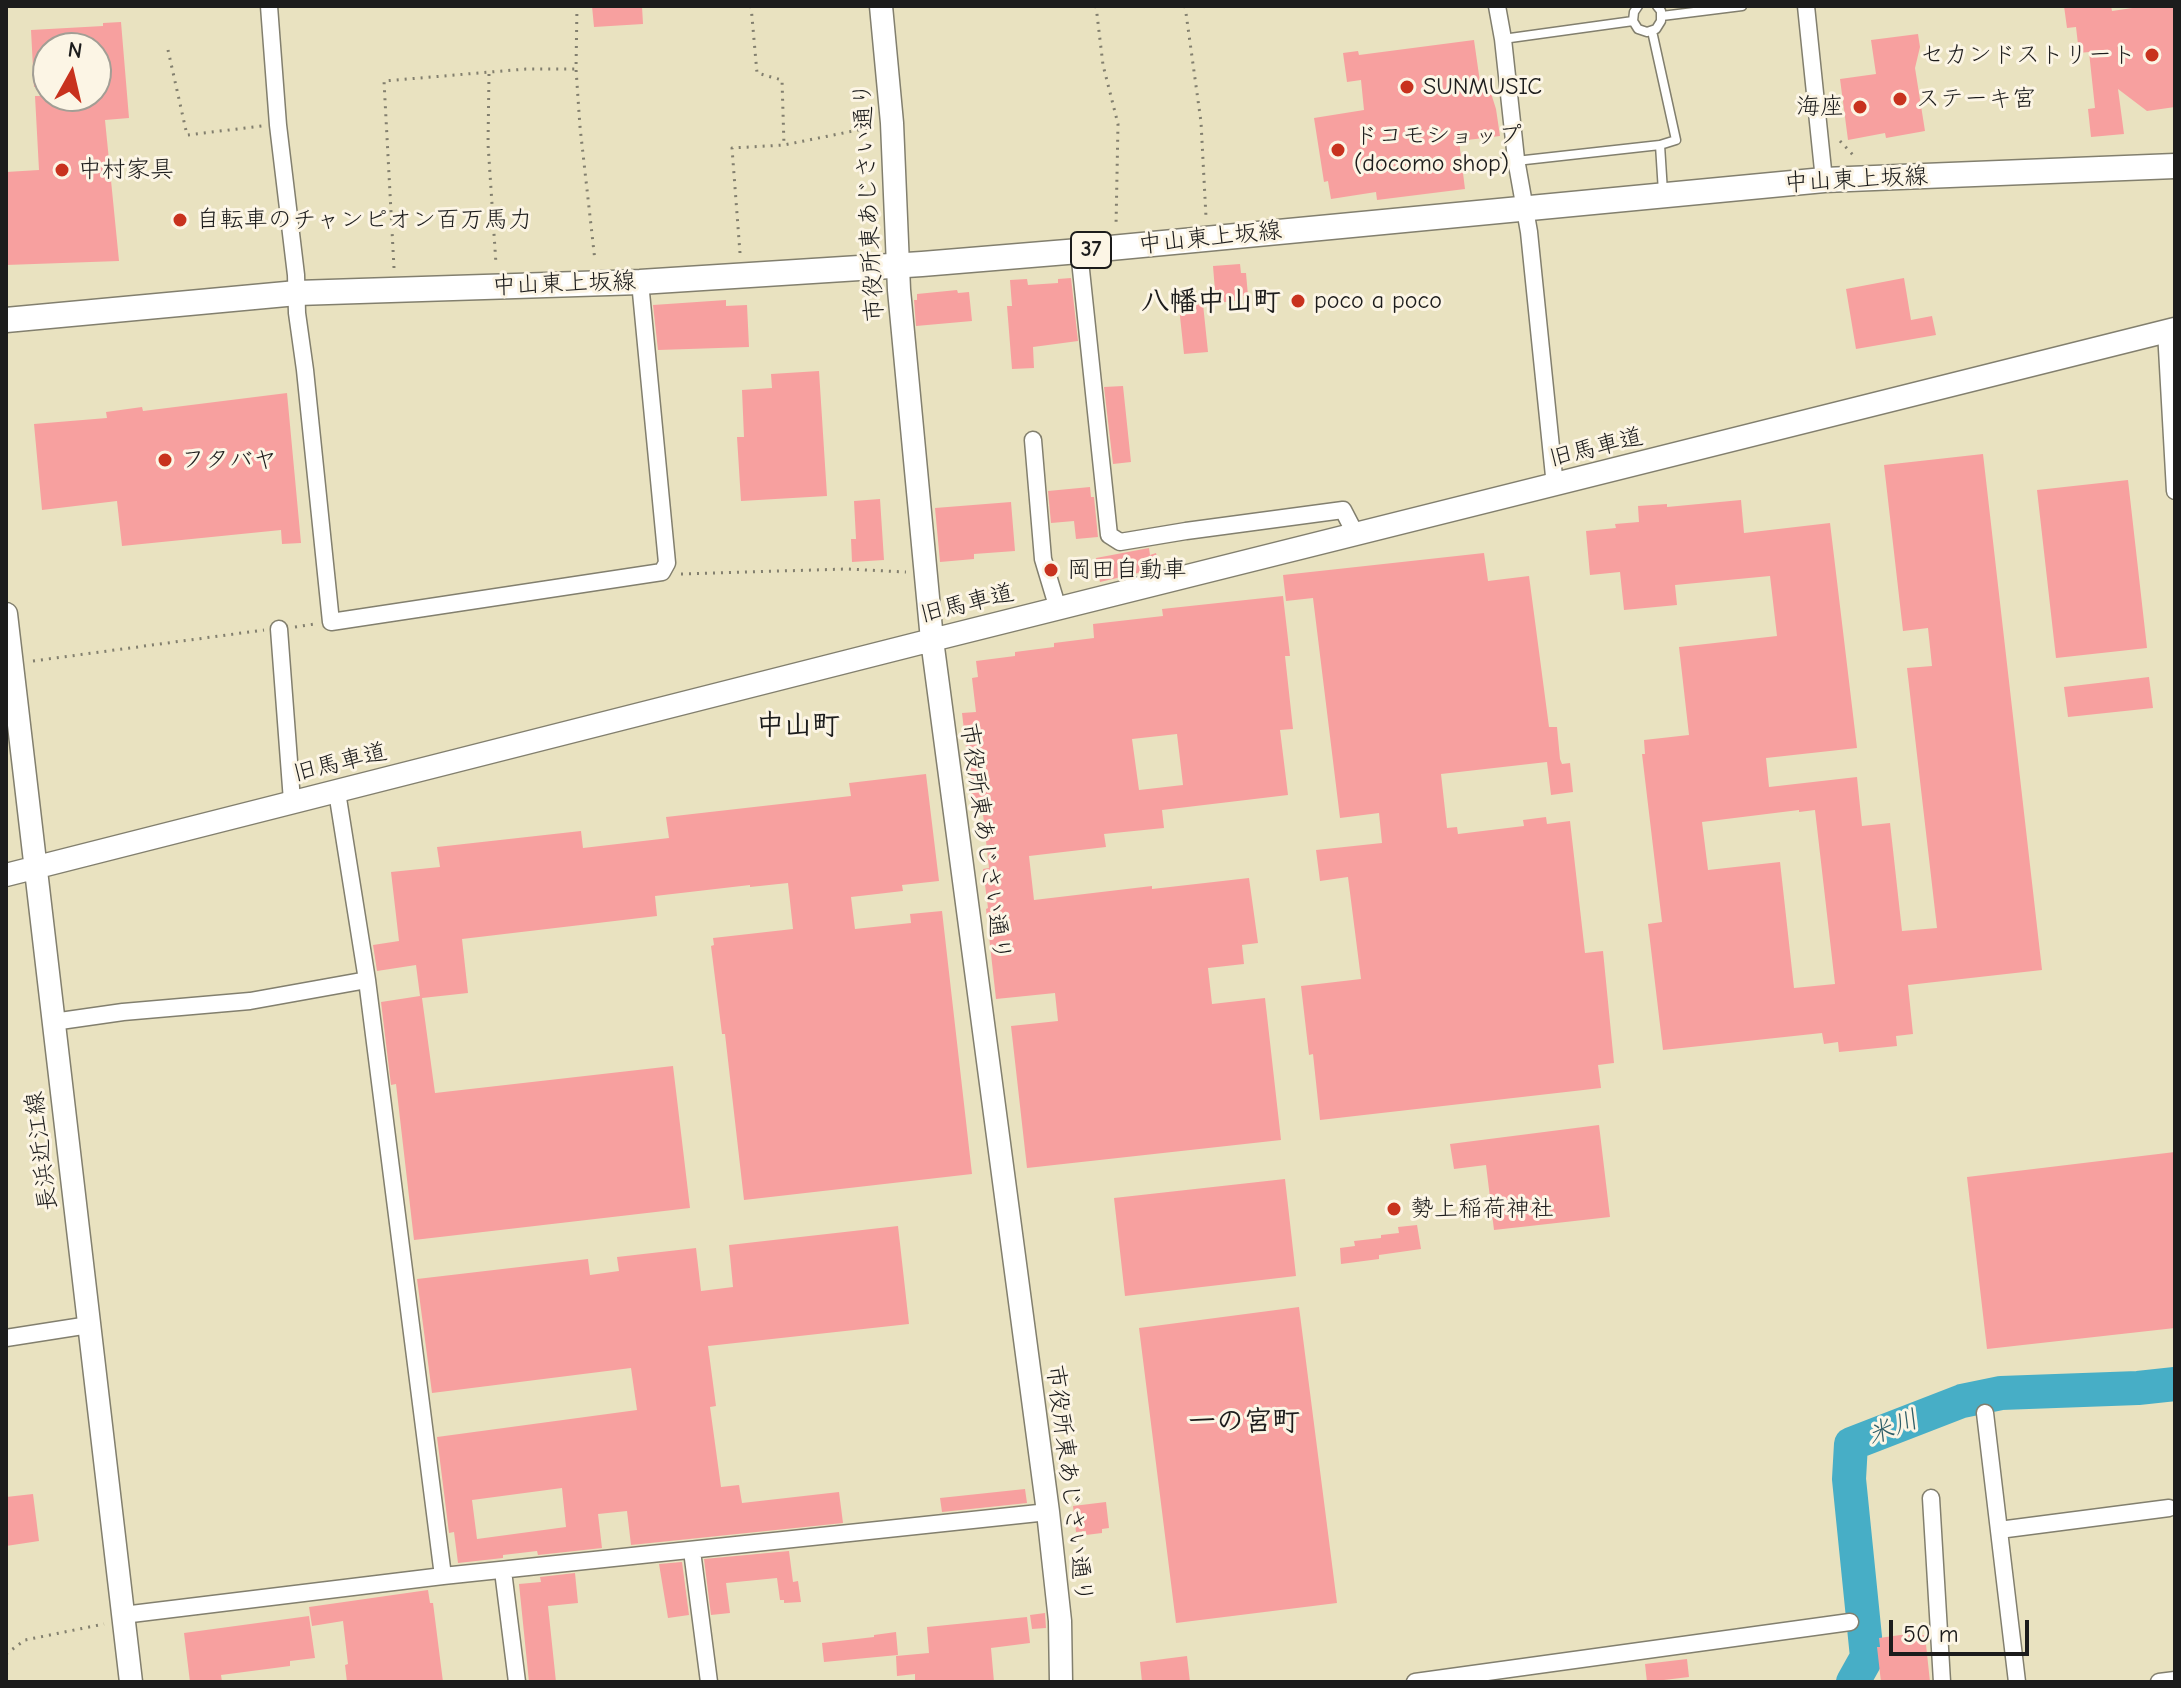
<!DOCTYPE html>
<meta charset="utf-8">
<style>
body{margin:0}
#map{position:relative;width:2181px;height:1688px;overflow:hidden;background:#e9e2c0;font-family:"Comic Neue",sans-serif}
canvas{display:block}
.frame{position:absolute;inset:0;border:8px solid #1c1c1c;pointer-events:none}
.north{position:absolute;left:32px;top:32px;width:80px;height:80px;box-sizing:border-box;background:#fcf5e5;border:2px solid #a29e95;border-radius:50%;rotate:8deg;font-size:22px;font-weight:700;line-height:32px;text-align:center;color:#1c1c1c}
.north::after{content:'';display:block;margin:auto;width:28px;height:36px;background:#c8321e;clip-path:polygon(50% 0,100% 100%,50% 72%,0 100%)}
.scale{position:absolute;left:1889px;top:1620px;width:140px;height:36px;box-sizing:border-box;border:4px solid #1c1c1c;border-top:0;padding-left:10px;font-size:24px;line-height:28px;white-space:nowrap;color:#1c1c1c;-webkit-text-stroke:6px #fcf5e5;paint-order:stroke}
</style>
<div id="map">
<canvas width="2181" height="1688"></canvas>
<div class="frame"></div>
<div class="north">N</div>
<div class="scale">50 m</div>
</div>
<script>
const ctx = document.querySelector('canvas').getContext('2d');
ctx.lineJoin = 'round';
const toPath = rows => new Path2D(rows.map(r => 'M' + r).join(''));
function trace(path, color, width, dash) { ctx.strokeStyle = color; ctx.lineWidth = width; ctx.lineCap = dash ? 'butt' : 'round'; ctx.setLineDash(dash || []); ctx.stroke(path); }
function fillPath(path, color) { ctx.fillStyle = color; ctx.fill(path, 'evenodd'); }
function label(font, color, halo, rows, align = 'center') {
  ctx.font = font + ' "Comic Neue","Klee One",sans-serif'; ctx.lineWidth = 6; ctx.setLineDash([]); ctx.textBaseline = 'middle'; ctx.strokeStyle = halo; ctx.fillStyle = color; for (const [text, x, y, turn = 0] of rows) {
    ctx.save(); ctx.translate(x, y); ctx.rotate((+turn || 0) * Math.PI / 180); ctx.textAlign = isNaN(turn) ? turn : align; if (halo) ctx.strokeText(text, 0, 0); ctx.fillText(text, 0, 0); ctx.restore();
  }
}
const river = toPath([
 [1853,1682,1867,1657,1849,1479,1851,1444,1962,1401,2001,1393,2138,1388,2175,1384]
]);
const building = toPath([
 [592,6,642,6,643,24,594,27],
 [2064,6,2111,6,2112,11,2146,6,2175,6,2175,107,2147,111,2118,89,2124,134,2091,137,2088,109,2095,108,2089,52,2079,53,2076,27,2067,28],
 [121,22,129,118,105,120,119,261,6,265,6,172,39,170,35,96,96,96,96,48,48,48,48,87,34,87,31,30,103,26,103,23],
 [1918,34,1920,47,1915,68,1925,131,1886,138,1885,133,1848,140,1840,79,1876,74,1871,40],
 [1474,40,1480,82,1486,81,1490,90,1496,109,1500,136,1459,141,1465,189,1377,200,1376,192,1331,199,1328,181,1324,182,1314,118,1364,110,1361,80,1347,82,1343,53,1358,51,1359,55],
 [1240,264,1241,273,1246,273,1248,296,1243,296,1243,300,1216,303,1213,266],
 [1071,278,1078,341,1033,347,1034,368,1012,369,1007,306,1012,306,1010,280,1027,279,1028,285,1058,283,1058,279],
 [1904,278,1911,320,1932,316,1936,335,1856,349,1846,289],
 [957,290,958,293,969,292,972,321,916,326,914,300,917,300,917,294],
 [726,300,726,306,747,305,749,347,658,350,653,305],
 [1203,304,1208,352,1184,354,1179,307],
 [819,371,827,496,741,501,737,437,744,437,742,390,772,388,771,374],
 [1123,386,1131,462,1113,464,1104,387],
 [287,393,301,543,282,544,281,530,122,546,117,501,42,510,34,424,107,418,106,412,142,407,143,411],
 [1983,454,2042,970,1908,985,1913,1034,1896,1036,1897,1046,1839,1052,1838,1042,1824,1044,1822,1033,1663,1050,1648,924,1662,922,1642,754,1645,754,1644,740,1689,735,1679,647,1777,636,1770,576,1675,585,1677,605,1624,610,1620,572,1590,575,1586,531,1616,528,1615,524,1639,522,1638,506,1667,504,1667,507,1741,500,1744,533,1830,523,1857,748,1766,758,1769,787,1857,777,1862,826,1890,823,1902,931,1937,928,1907,668,1932,666,1928,628,1903,631,1884,465],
 [1799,810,1799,812,1815,810,1835,984,1794,988,1780,862,1708,870,1702,822],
 [2128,480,2147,648,2056,658,2037,490],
 [1090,487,1091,497,1094,497,1098,537,1076,539,1074,521,1051,523,1048,491],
 [880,499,884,560,852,562,851,539,856,539,854,501],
 [1011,502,1015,551,974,554,974,559,940,562,935,508],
 [1149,548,1150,555,1156,553,1159,568,1100,582,1096,558],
 [1484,553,1488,581,1529,576,1549,727,1557,727,1560,759,1562,764,1570,763,1573,792,1551,795,1547,762,1441,774,1447,828,1457,827,1458,834,1524,826,1523,820,1546,817,1547,824,1570,821,1585,953,1603,951,1614,1063,1598,1065,1601,1088,1320,1120,1313,1054,1309,1055,1301,986,1361,979,1348,877,1320,881,1316,850,1382,843,1379,813,1340,818,1313,598,1286,601,1283,575],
 [1283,596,1290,656,1285,656,1293,729,1280,730,1288,795,1162,810,1164,828,1104,834,1106,847,1029,856,1034,900,1152,886,1152,889,1249,878,1258,943,1242,945,1244,964,1208,968,1212,1004,1265,998,1281,1140,1027,1168,1011,1026,1058,1021,1055,993,996,999,986,909,988,908,983,869,989,868,982,805,973,807,962,713,976,712,972,678,978,677,976,661,1015,656,1015,652,1054,647,1054,643,1094,638,1093,624,1163,616,1162,609],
 [1177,734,1183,785,1139,790,1132,739],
 [2149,677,2153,708,2068,717,2064,687],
 [926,774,939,881,902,885,903,891,851,897,855,929,911,923,910,914,942,911,972,1174,744,1200,725,1034,722,1034,711,946,714,945,713,938,793,929,788,883,750,887,750,885,655,896,657,916,462,939,468,993,422,998,435,1093,673,1066,690,1208,414,1240,396,1084,391,1085,381,1002,420,996,416,965,377,971,373,945,399,941,391,872,440,867,437,847,581,831,583,848,669,838,666,817,851,796,849,783],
 [1599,1125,1610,1217,1494,1230,1486,1165,1454,1169,1450,1144],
 [2175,1152,2175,1328,1987,1349,1967,1177],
 [1285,1179,1296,1276,1125,1296,1114,1198],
 [1417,1225,1421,1249,1379,1255,1379,1259,1341,1264,1340,1248,1355,1246,1354,1241,1381,1238,1381,1235,1399,1233,1398,1227],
 [898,1226,909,1324,708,1346,716,1406,710,1407,721,1487,739,1485,742,1503,839,1492,843,1523,631,1545,627,1511,598,1514,602,1548,538,1555,537,1551,503,1555,503,1558,458,1563,454,1532,449,1533,437,1437,637,1410,631,1368,432,1393,417,1279,588,1259,590,1275,619,1271,617,1257,696,1248,701,1291,733,1287,729,1245],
 [562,1488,566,1527,477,1539,472,1500],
 [1299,1307,1337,1603,1176,1623,1139,1328],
 [1025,1489,1027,1503,942,1512,940,1498],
 [33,1494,39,1541,6,1546,6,1497],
 [1106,1502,1109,1528,1102,1529,1102,1533,1086,1535,1086,1531,1076,1532,1073,1506],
 [789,1551,793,1582,798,1581,801,1602,784,1603,784,1600,780,1600,777,1578,726,1583,730,1613,711,1615,704,1559],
 [682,1562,689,1615,668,1618,659,1564],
 [575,1573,578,1603,548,1606,556,1682,529,1682,519,1584,541,1582,540,1577],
 [428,1590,430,1603,433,1603,443,1682,347,1682,345,1665,348,1664,343,1621,312,1626,309,1607],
 [1045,1613,1046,1628,1032,1629,1030,1615],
 [309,1616,315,1658,290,1661,290,1666,221,1675,222,1682,190,1682,184,1633],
 [1027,1617,1030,1643,991,1648,994,1682,915,1682,915,1674,897,1676,896,1656,929,1653,927,1627],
 [896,1632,898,1655,824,1662,822,1643,874,1637,874,1635],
 [1922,1632,1922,1635,1925,1635,1930,1682,1881,1682,1877,1647,1880,1647,1879,1638],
 [1187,1656,1190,1682,1142,1682,1140,1662],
 [1687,1659,1689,1677,1647,1682,1645,1664]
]);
const path = toPath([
 [577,6,576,69,580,127,595,261],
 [751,6,757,73,782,80,784,145],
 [1096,6,1103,65,1118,124,1116,226],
 [1185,6,1201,122,1206,217],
 [168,50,187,135,262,126],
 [489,74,488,144,496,264],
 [1840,141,1854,156],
 [740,253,732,148,784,145,873,127],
 [394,268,384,81,526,69,576,69],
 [681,574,847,569,906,572],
 [295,627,315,624],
 [33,661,264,630],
 [6,1654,25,1640,104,1624]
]);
const lane = toPath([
 [1638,6,1634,12,1633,21,1638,29,1647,32,1656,29,1661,21,1661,11,1657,6],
 [1662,16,1742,6],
 [1503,39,1633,21],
 [1660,145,1663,192],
 [1471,166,1660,145,1676,140,1652,31]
]);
const street = toPath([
 [269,6,278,125,296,275,297,313,305,370,331,622,662,572,667,563,640,282],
 [1497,6,1503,39,1516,159,1529,232,1555,486],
 [1806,6,1824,180],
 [1079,251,1109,535,1120,542,1186,531,1343,510,1356,535],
 [2166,331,2175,491],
 [1033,440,1043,559,1058,609],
 [279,629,292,801],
 [53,1022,123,1012,250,1001,367,980],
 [6,1338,89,1325],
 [1985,1413,2017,1682],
 [1931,1498,1942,1682],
 [1999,1530,2169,1508],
 [692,1551,709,1682],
 [503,1571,517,1682],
 [443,1576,1048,1512],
 [123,1615,443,1576,367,980,337,792],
 [1415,1682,1850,1622],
 [2159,1682,2175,1680]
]);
const secondary = toPath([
 [881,6,892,123,899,290,932,640,1048,1512,1060,1621,1061,1682],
 [6,614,131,1682],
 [6,875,932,640,2175,329]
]);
const primary = toPath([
 [6,320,297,293,640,282,922,264,1079,251,1824,180,2175,166]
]);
const markers = [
 [2152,55,8,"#c8321e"],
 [1407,87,8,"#c8321e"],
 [1900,99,8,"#c8321e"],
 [1860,107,8,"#c8321e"],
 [1338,150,8,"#c8321e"],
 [62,170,8,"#c8321e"],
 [180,220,8,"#c8321e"],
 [1298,301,8,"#c8321e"],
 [165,460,8,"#c8321e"],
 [1051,570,8,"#c8321e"],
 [1394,1209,8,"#c8321e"]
];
const shields = [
 [1091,250,40]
];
const shieldNames = [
 ["37",1091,250]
];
const poiNames = [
 ["セカンドストリート",2136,55,"right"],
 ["SUNMUSIC",1423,87],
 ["ステーキ宮",1916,99],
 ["海座",1844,107,"right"],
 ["ドコモショップ",1354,136],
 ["(docomo shop)",1354,164],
 ["中村家具",78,170],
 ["自転車のチャンピオン百万馬力",196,220],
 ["poco a poco",1314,301],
 ["フタバヤ",181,460],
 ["岡田自動車",1067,570],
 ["勢上稲荷神社",1410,1209]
];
const streetNames = [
 ["中山東上坂線",1856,180,-3],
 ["市役所東あじさい通り",869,202,-93],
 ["中山東上坂線",1210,238,-6],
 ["中山東上坂線",564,284,-2],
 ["旧馬車道",1596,448,-14],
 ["旧馬車道",967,604,-14],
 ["旧馬車道",340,763,-14],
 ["市役所東あじさい通り",985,842,82],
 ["長浜近江線",42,1151,-97],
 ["市役所東あじさい通り",1069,1484,83]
];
const waterNames = [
 ["米川",1893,1428,-21]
];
const quarterNames = [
 ["八幡中山町",1211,302],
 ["中山町",798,726],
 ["一の宮町",1244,1422]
];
trace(river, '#47aec6', 34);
fillPath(building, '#f7a09f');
trace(lane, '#827f6e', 11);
trace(street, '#827f6e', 19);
trace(secondary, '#827f6e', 25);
trace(primary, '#827f6e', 27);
trace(path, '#827f6e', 3, [2, 6]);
trace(lane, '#fff', 8);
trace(street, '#fff', 16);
trace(secondary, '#fff', 22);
trace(primary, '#fff', 24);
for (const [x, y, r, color] of markers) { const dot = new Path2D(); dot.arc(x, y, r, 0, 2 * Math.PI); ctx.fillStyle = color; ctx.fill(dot); trace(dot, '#fcf5e5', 3); }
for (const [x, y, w] of shields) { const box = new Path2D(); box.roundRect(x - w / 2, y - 18, w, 36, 6); ctx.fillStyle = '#fcf5e5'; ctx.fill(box); trace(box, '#1c1c1c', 2); }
label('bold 22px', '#1c1c1c', null, shieldNames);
label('24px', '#1c1c1c', '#fcf5e5', poiNames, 'left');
label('24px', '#1c1c1c', '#fcf5e5', streetNames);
label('italic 26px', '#2f5e68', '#fcf5e5', waterNames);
label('bold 28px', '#1c1c1c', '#fcf5e5', quarterNames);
</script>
